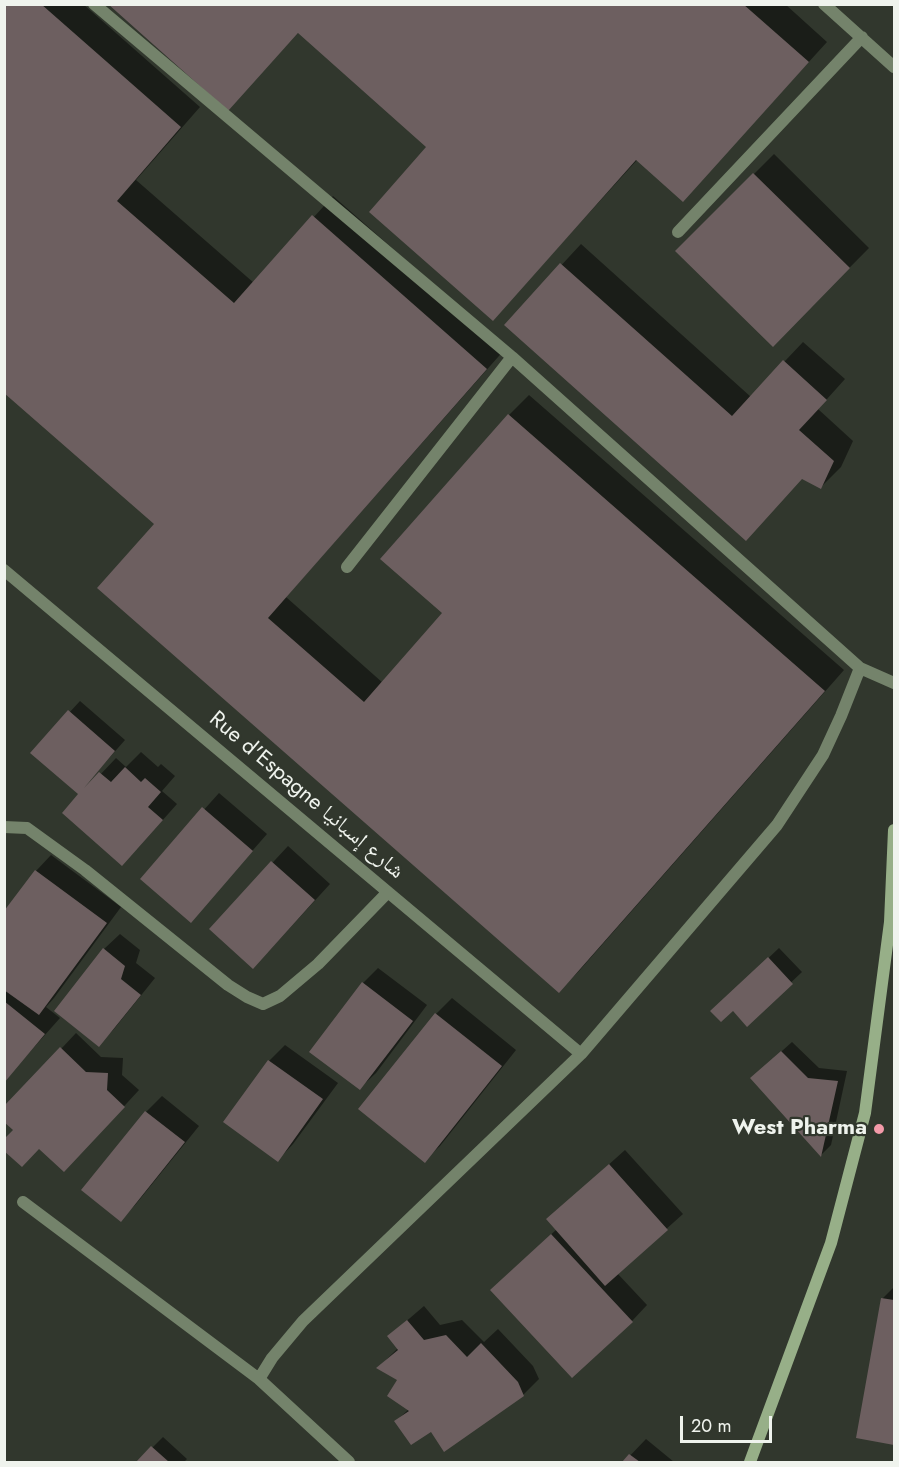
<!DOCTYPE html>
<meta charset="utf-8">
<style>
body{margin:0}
#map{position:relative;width:899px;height:1467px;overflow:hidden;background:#31372d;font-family:Jost,sans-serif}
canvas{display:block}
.frame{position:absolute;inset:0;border:6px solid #eff3ed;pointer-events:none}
.scale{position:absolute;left:680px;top:1416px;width:92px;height:27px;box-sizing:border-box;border:3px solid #eff3ed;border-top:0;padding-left:8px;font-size:18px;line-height:21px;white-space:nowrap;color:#eff3ed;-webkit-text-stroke:4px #31372d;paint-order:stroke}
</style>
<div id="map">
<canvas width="899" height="1467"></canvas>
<div class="frame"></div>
<div class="scale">20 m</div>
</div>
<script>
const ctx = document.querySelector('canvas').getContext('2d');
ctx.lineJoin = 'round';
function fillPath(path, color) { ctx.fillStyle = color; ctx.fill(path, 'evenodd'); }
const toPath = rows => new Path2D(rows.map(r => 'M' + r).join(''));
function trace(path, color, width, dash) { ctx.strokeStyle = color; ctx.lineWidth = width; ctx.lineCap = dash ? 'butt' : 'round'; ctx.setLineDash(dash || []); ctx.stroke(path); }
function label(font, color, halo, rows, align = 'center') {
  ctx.font = font + ' Jost,"Noto Naskh Arabic",sans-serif'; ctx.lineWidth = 4.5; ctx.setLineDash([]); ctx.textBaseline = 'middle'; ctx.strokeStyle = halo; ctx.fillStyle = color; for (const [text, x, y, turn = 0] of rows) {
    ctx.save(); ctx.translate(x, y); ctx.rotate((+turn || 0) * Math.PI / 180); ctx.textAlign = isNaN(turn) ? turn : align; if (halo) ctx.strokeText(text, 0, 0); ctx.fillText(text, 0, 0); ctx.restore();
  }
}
const shadow = toPath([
 [4,4,83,4,200,107,136,180,254,283,333,196,506,348,286,597,383,683,445,613,382,559,509,415,529,395,844,670,579,971,559,991,156,523],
 [110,4,785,4,827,42,683,200,638,159,493,319,428,147,299,32,228,109],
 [774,154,869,248,773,345,677,251],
 [581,244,751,397,803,342,845,379,818,409,853,441,841,467,821,487,506,325],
 [80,701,125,740,88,782,32,753],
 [141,752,158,767,161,764,175,776,162,791,177,804,137,849,64,813,116,758,126,767],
 [219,793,267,834,191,921,142,879],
 [288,846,330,884,268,952,211,929],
 [51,855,121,907,54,998,46,1007,60,1018,4,1081,4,913,36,871],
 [120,934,140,950,136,963,155,978,114,1029,99,1045,104,949],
 [779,948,802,972,747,1024,723,1001],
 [378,968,427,1005,376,1073,360,1088,363,983],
 [452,998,516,1050,440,1146,424,1161,360,1109,436,1014],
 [76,1033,101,1057,123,1058,122,1075,139,1090,80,1154,40,1147,15,1130,61,1049],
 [792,1042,819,1068,847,1071,831,1145,821,1155,763,1068],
 [285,1045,338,1083,293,1144,278,1160,225,1122,269,1061],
 [162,1096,199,1126,136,1204,121,1220,83,1190,146,1112],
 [625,1150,683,1214,617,1273,647,1305,632,1321,507,1275,557,1229,548,1219],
 [894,1287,894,1444,858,1437,883,1298],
 [424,1306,440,1325,462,1320,484,1342,498,1329,533,1366,539,1379,523,1395,431,1430,396,1421,409,1409,399,1380,379,1367,398,1348,389,1336],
 [163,1437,187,1459,184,1462,138,1462],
 [646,1439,674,1462,624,1462]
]);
const building = toPath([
 [4,4,41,4,181,127,117,201,234,303,312,215,487,369,268,618,364,702,442,613,380,559,508,414,825,691,559,993,97,588,154,524,4,393],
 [108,4,743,4,809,62,683,202,636,160,493,321,369,212,426,147,298,33,228,111],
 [753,173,850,268,773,347,675,251],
 [560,263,732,416,783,360,827,400,799,430,834,461,821,489,802,479,746,541,504,325],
 [68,710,115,751,84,788,99,772,111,782,125,767,141,782,145,778,161,792,148,807,163,820,122,866,62,813,78,794,30,753],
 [202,807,253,851,191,923,140,879],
 [271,861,315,900,253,969,209,929],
 [35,870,107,923,39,1015,4,990,4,911],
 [103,948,125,966,121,979,141,995,99,1047,54,1011],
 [768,957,793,984,747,1027,733,1011,721,1022,710,1011],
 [362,982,413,1021,360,1090,309,1052],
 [4,1001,45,1034,4,1083],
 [435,1013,502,1066,425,1163,358,1109],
 [60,1047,86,1072,108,1073,107,1090,125,1107,64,1172,39,1149,22,1167,4,1151,4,1139,13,1130,4,1122,4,1106],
 [781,1051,808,1078,838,1081,821,1157,750,1078],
 [268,1060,323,1099,278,1162,223,1122],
 [145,1111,185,1142,121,1222,81,1190],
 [609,1164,668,1230,605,1286,546,1219],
 [551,1234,633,1322,572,1378,490,1290],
 [881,1298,894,1300,894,1445,856,1438],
 [407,1320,424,1340,446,1335,467,1357,481,1343,518,1382,524,1396,444,1452,431,1432,411,1445,394,1421,409,1411,387,1396,397,1380,376,1368,398,1350,387,1336],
 [151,1446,169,1462,136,1462],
 [629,1454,640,1462,622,1462]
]);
const street = toPath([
 [94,4,512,357,860,668,894,683],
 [824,4,894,67],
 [678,232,862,37],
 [347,567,512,357],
 [4,570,581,1054],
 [4,827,27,828,85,870,228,985,247,997,263,1004,280,996,318,964,388,892],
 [23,1202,259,1379],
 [349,1462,259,1379,272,1358,303,1321,581,1054,777,825,823,755,841,716,860,668]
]);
const secondary = toPath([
 [750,1462,831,1243,865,1113,890,922,894,830]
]);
const markers = [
 [879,1129,6,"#f39aa9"]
];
const streetNames = [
 ["Rue d'Espagne شارع إسبانيا",306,796,40]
];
const poiNames = [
 ["West Pharma",867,1129]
];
fillPath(shadow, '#0007');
fillPath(building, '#6d5f60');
trace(street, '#74836b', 12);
trace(secondary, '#97af88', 12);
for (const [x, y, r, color] of markers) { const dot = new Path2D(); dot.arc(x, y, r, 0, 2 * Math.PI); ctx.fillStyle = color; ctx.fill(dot); trace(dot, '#31372d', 2); }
label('22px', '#eff3ed', '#31372d', streetNames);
label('bold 22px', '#eff3ed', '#31372d', poiNames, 'right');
</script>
